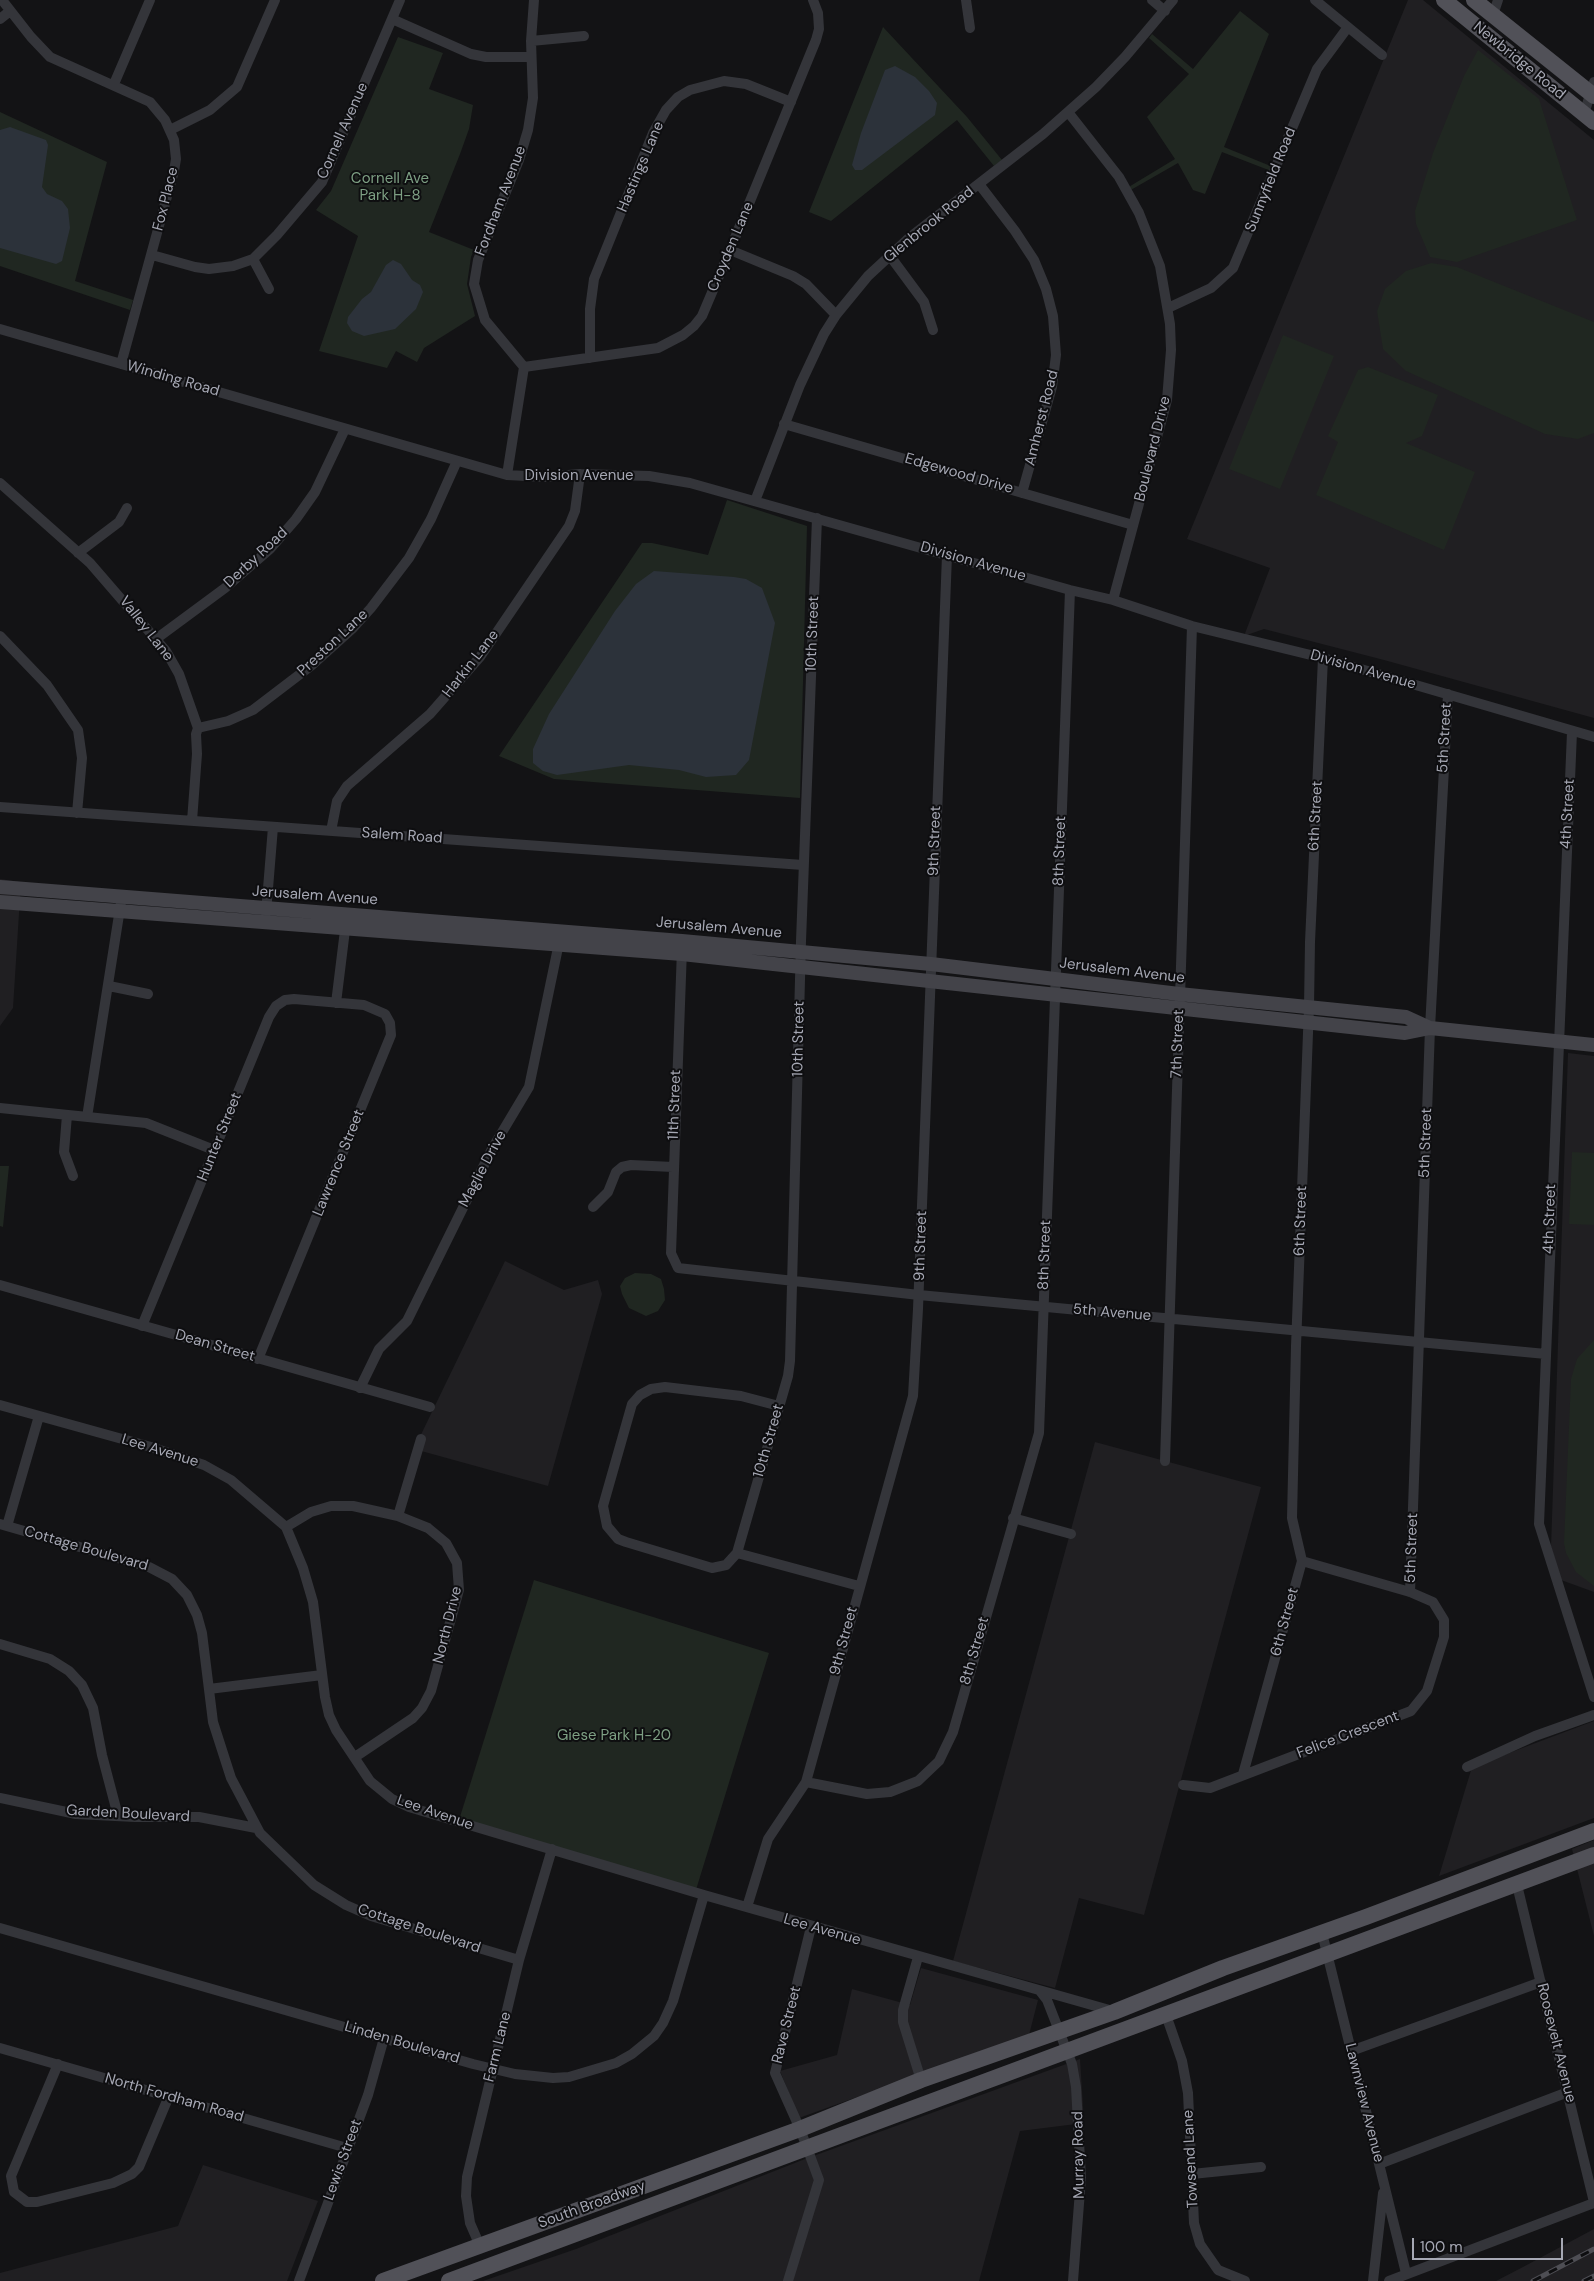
<!DOCTYPE html>
<style>
body{margin:0}
#map{position:relative;width:1594px;height:2281px;overflow:hidden;background:#131315;font-family:"DM Sans",sans-serif}
canvas{display:block}
.scale{position:absolute;left:1412px;top:2238px;width:151px;height:22px;box-sizing:border-box;border:2px solid #a6a8b4;border-top:0;padding-left:6px;font-size:15px;line-height:18px;white-space:nowrap;color:#a6a8b4;-webkit-text-stroke:4px #0e0e10;paint-order:stroke}
</style>
<div id="map">
<canvas width="1594" height="2281"></canvas>
<div class="scale">100 m</div>
</div>
<script>
const ctx = document.querySelector('canvas').getContext('2d');
ctx.lineJoin = 'round';
function fillPath(path, color) { ctx.fillStyle = color; ctx.fill(path, 'evenodd'); }
const toPath = rows => new Path2D(rows.map(r => 'M' + r).join(''));
function trace(path, color, width, dash) { ctx.strokeStyle = color; ctx.lineWidth = width; ctx.lineCap = dash ? 'butt' : 'round'; ctx.setLineDash(dash || []); ctx.stroke(path); }
function label(font, color, halo, rows, align = 'center') {
  ctx.font = font + ' "DM Sans",sans-serif'; ctx.lineWidth = 4; ctx.setLineDash([]); ctx.textBaseline = 'middle'; ctx.strokeStyle = halo; ctx.fillStyle = color; for (const [text, x, y, turn = 0] of rows) {
    ctx.save(); ctx.translate(x, y); ctx.rotate((+turn || 0) * Math.PI / 180); ctx.textAlign = isNaN(turn) ? turn : align; if (halo) ctx.strokeText(text, 0, 0); ctx.fillText(text, 0, 0); ctx.restore();
  }
}
const built = toPath([
 [1408,0,1423,0,1594,140,1594,718,1384,660,1264,629,1244,636,1270,568,1187,539],
 [0,879,21,882,13,1008,0,1026],
 [1568,1053,1594,1056,1594,1592,1561,1580,1551,1547],
 [505,1261,564,1290,598,1280,602,1294,548,1486,414,1449],
 [1095,1442,1261,1487,1144,1915,1079,1898,1055,1988,953,1961],
 [1594,1721,1594,1818,1439,1876,1472,1767],
 [1594,1840,1594,1936,1572,1849],
 [921,1968,1038,2000,1029,2035,799,2118,780,2071,837,2055,852,1989,910,2005],
 [1080,2059,1084,2123,1020,2131,979,2281,483,2281,576,2249,805,2159],
 [203,2165,318,2201,287,2281,0,2281,0,2273,178,2226],
 [1594,2229,1594,2281,1496,2281,1523,2267]
]);
const green = toPath([
 [1240,11,1269,34,1224,147,1273,167,1271,171,1222,152,1205,194,1193,190,1178,163,1129,191,1127,188,1175,159,1147,117,1189,74,1149,38,1152,34,1193,69],
 [883,27,967,117,1002,160,994,166,957,120,831,221,809,212],
 [398,37,443,53,429,89,473,105,469,129,460,154,429,232,474,250,471,257,467,284,475,316,424,348,417,362,396,351,387,368,319,351,358,236,316,210,331,191],
 [1478,50,1539,99,1577,220,1457,262,1430,257,1416,224,1415,211,1433,153,1464,76],
 [0,112,107,162,75,281,133,300,130,310,0,266],
 [1431,263,1457,267,1594,322,1594,433,1578,439,1545,434,1406,371,1383,349,1377,311,1385,289,1406,271],
 [1283,335,1334,356,1280,489,1229,469],
 [1368,367,1438,395,1422,436,1406,443,1475,472,1444,550,1316,495,1338,442,1328,436,1358,370],
 [727,500,807,526,800,798,554,779,499,756,642,543,652,543,708,555],
 [1572,1152,1594,1153,1594,1225,1569,1224],
 [0,1166,9,1166,3,1227,0,1226],
 [635,1273,651,1274,661,1279,664,1289,665,1300,658,1311,646,1316,629,1308,622,1294,620,1286,625,1278],
 [1594,1340,1594,1586,1576,1572,1566,1553,1564,1543,1571,1379,1577,1359],
 [534,1580,769,1653,695,1893,459,1820]
]);
const water = toPath([
 [895,66,915,77,929,91,937,103,935,115,862,170,855,170,852,165,861,133,885,70],
 [10,127,46,140,48,145,42,187,47,194,62,201,68,209,70,228,62,261,56,264,0,248,0,130],
 [393,260,401,264,412,280,420,285,423,292,416,309,395,329,364,336,352,331,347,323,348,317,362,299,371,292,386,265],
 [654,571,734,577,746,579,762,588,775,623,749,760,736,775,706,777,679,770,629,765,557,775,543,771,533,763,533,749,549,714,615,611,636,584]
]);
const street = toPath([
 [2,0,31,37,50,57,150,102,165,120,174,140,176,159,174,171,121,364],
 [966,0,970,28],
 [1152,0,1165,11],
 [1315,0,1382,55],
 [1493,15,1498,0],
 [0,19,10,11],
 [392,19,471,54,486,57,531,57],
 [531,41,584,36],
 [114,84,150,0],
 [1068,112,1119,177,1139,213,1160,266,1170,324,1171,350,1167,400,1113,600],
 [1584,114,1594,82],
 [170,130,210,110,237,87,275,0],
 [979,184,1015,231,1034,260,1046,289,1053,316,1056,355,1052,387,1022,493],
 [730,250,793,276,806,284,836,315],
 [152,255,195,267,209,269,233,266,253,259,277,235,322,182,400,0],
 [890,256,924,302,933,330],
 [253,259,269,289],
 [1168,308,1211,288,1233,268,1317,69,1348,27],
 [0,329,507,475,545,477,580,474,649,476,690,483,1070,590,1113,600,1192,626,1323,658,1594,737],
 [590,358,590,309,594,279,653,133,666,110,678,97,690,90,724,81,746,84,791,102],
 [524,367,658,348,683,335,694,326,702,316,730,250,816,40,819,29,818,13,813,0],
 [784,424,1133,525],
 [507,475,524,367,485,320,474,284,478,260,519,160,528,130,533,98,531,41,534,0],
 [0,483,90,563,166,651,179,674,198,728,196,734,197,754,192,821],
 [755,501,800,385,824,334,836,315,868,276,909,238,1043,134,1096,87,1125,57,1173,0],
 [78,553,119,522,127,508],
 [0,636,47,685,78,730,82,758,77,813],
 [156,639,225,588,270,549,296,519,315,492,345,429],
 [198,728,228,721,253,710,312,665,353,628,371,608,409,558,431,519,457,461],
 [1572,732,1539,1524,1594,1697],
 [0,807,803,865],
 [331,831,337,801,347,786,430,714,480,657,569,526,575,511,580,474],
 [266,913,273,827],
 [682,949,671,1253,678,1268,919,1295,1546,1354],
 [109,986,148,994],
 [336,1003,346,922],
 [0,1108,146,1123,214,1150],
 [67,1115,64,1152,73,1176],
 [87,1117,122,896],
 [593,1207,608,1192,616,1172,622,1167,631,1165,673,1167],
 [0,1285,430,1407],
 [142,1326,269,1017,276,1006,285,1000,294,999,364,1005,385,1014,390,1023,391,1035,258,1359],
 [360,1388,379,1349,407,1321,492,1149,529,1087,560,938],
 [0,1405,151,1447,204,1465,231,1480,286,1527,303,1568,313,1602,325,1697,329,1715,336,1730,370,1781,392,1799,409,1807,704,1895,1113,2011],
 [779,1406,741,1396,665,1387,651,1389,640,1395,632,1404,603,1506,607,1526,618,1539,626,1542,712,1568,726,1565,737,1553,788,1376,790,1361,801,941,817,518],
 [1165,1461,1192,626],
 [398,1516,421,1439],
 [1013,1518,1071,1534],
 [0,1524,149,1567,172,1579,187,1595,197,1615,202,1633,213,1722,231,1778,260,1833,314,1885,346,1905,371,1916,519,1960],
 [7,1526,39,1416],
 [286,1527,311,1512,331,1506,353,1506,398,1516,428,1528,446,1543,457,1563,459,1590,431,1691,422,1708,413,1718,355,1757],
 [737,1553,859,1586],
 [1410,1592,1430,1028,1448,694],
 [0,1644,50,1659,69,1671,82,1685,93,1708,102,1755,118,1816],
 [209,1689,322,1675],
 [1467,1767,1535,1736,1594,1715],
 [1243,1774,1302,1561,1292,1518,1296,1346,1309,1007,1310,942,1323,658],
 [806,1782,867,1794,890,1792,918,1781,939,1761,953,1732,1039,1433,1070,590],
 [1183,1785,1210,1788,1411,1711,1427,1691,1444,1637,1444,1620,1433,1602,1410,1592,1302,1561],
 [0,1798,76,1814,135,1817,199,1817,256,1828],
 [1517,1885,1594,2202],
 [747,1907,768,1839,806,1782,913,1396,918,1309,947,555],
 [0,1928,473,2064,515,2074,553,2078,569,2077,616,2063,632,2054,654,2036,663,2023,673,2001,704,1895],
 [1322,1933,1406,2273],
 [918,1957,903,2010,903,2022,921,2080],
 [1040,1991,1047,2000,1072,2064,1076,2087,1081,2178,1073,2281],
 [1166,2015,1182,2061,1188,2093,1194,2223,1200,2244,1218,2270,1245,2281],
 [0,2048,347,2148],
 [1351,2051,1541,1982],
 [58,2064,11,2176,14,2192,27,2202,37,2202,113,2183,132,2174,139,2167,169,2096],
 [1379,2164,1568,2092],
 [1192,2174,1261,2167],
 [480,2246,470,2223,466,2196,467,2177,519,1960,552,1849],
 [299,2281,368,2095,384,2038],
 [788,2281,819,2180,800,2129,775,2073,811,1927],
 [1373,2281,1383,2193],
 [1389,2281,1594,2203]
]);
const secondary = toPath([
 [0,887,682,941,931,964,1179,994,1406,1017,1430,1028],
 [0,902,682,954,1405,1033,1430,1028,1594,1045]
]);
const primary = toPath([
 [1444,0,1594,122],
 [1474,0,1594,96],
 [383,2281,800,2129,921,2080,1114,2012,1223,1968,1366,1917,1594,1831],
 [449,2281,1594,1855]
]);
const rail = toPath([
 [1533,2281,1594,2249],
 [1584,2281,1594,2276]
]);
const streetNames = [
 ["Newbridge Road",1519,61,39],
 ["Cornell Avenue",343,131,-66],
 ["Hastings Lane",641,167,-67],
 ["Sunnyfield Road",1271,180,-68],
 ["Fox Place",166,199,-76],
 ["Fordham Avenue",501,201,-69],
 ["Glenbrook Road",929,225,-39],
 ["Croyden Lane",731,247,-67],
 ["Winding Road",173,379,16],
 ["Amherst Road",1042,418,-76],
 ["Boulevard Drive",1153,449,-76],
 ["Edgewood Drive",959,474,16],
 ["Division Avenue",579,476],
 ["Derby Road",256,558,-43],
 ["Division Avenue",973,562,16],
 ["Valley Lane",146,629,52],
 ["10th Street",813,634,-88],
 ["Preston Lane",333,643,-43],
 ["Harkin Lane",471,664,-52],
 ["Division Avenue",1363,670,16],
 ["5th Street",1445,738,-87],
 ["4th Street",1568,814,-87],
 ["6th Street",1316,816,-87],
 ["Salem Road",402,836,4],
 ["9th Street",935,841,-88],
 ["8th Street",1060,851,-88],
 ["Jerusalem Avenue",315,896,4],
 ["Jerusalem Avenue",719,928,5],
 ["Jerusalem Avenue",1122,971,7],
 ["10th Street",799,1039,-89],
 ["7th Street",1178,1044,-88],
 ["11th Street",675,1105,-88],
 ["Hunter Street",220,1137,-68],
 ["5th Street",1426,1143,-88],
 ["Lawrence Street",339,1163,-68],
 ["Maglie Drive",483,1169,-62],
 ["4th Street",1550,1219,-88],
 ["6th Street",1301,1221,-88],
 ["9th Street",921,1246,-88],
 ["8th Street",1045,1255,-88],
 ["5th Avenue",1112,1313,5],
 ["Dean Street",215,1346,16],
 ["10th Street",769,1441,-74],
 ["Lee Avenue",160,1451,17],
 ["5th Street",1412,1548,-88],
 ["Cottage Boulevard",86,1549,16],
 ["6th Street",1285,1622,-75],
 ["North Drive",448,1625,-76],
 ["9th Street",844,1641,-75],
 ["8th Street",975,1651,-74],
 ["Felice Crescent",1348,1735,-21],
 ["Lee Avenue",435,1813,19],
 ["Garden Boulevard",128,1814,3],
 ["Cottage Boulevard",419,1929,18],
 ["Lee Avenue",822,1930,16],
 ["Rave Street",787,2025,-76],
 ["Linden Boulevard",402,2043,16],
 ["Roosevelt Avenue",1556,2043,76],
 ["Farm Lane",498,2047,-76],
 ["North Fordham Road",174,2098,16],
 ["Lawnview Avenue",1364,2103,76],
 ["Murray Road",1079,2155,-91],
 ["Towsend Lane",1191,2159,-93],
 ["Lewis Street",343,2160,-70],
 ["South Broadway",592,2205,-20]
];
const parkNames = [
 ["Cornell Ave",390,179],
 ["Park H-8",390,196],
 ["Giese Park H-20",614,1736]
];
fillPath(built, '#201f22');
fillPath(green, '#202721');
fillPath(water, '#2c323a');
trace(street, '#34353a', 10);
trace(secondary, '#434349', 14);
trace(primary, '#515158', 16);
trace(rail, '#4e4e54', 5);
trace(rail, '#0e0e10', 3, [9]);
label('15px', '#a6a8b4', '#0e0e10', streetNames);
label('15px', '#7d9f83', '#0e0e10', parkNames);
</script>
